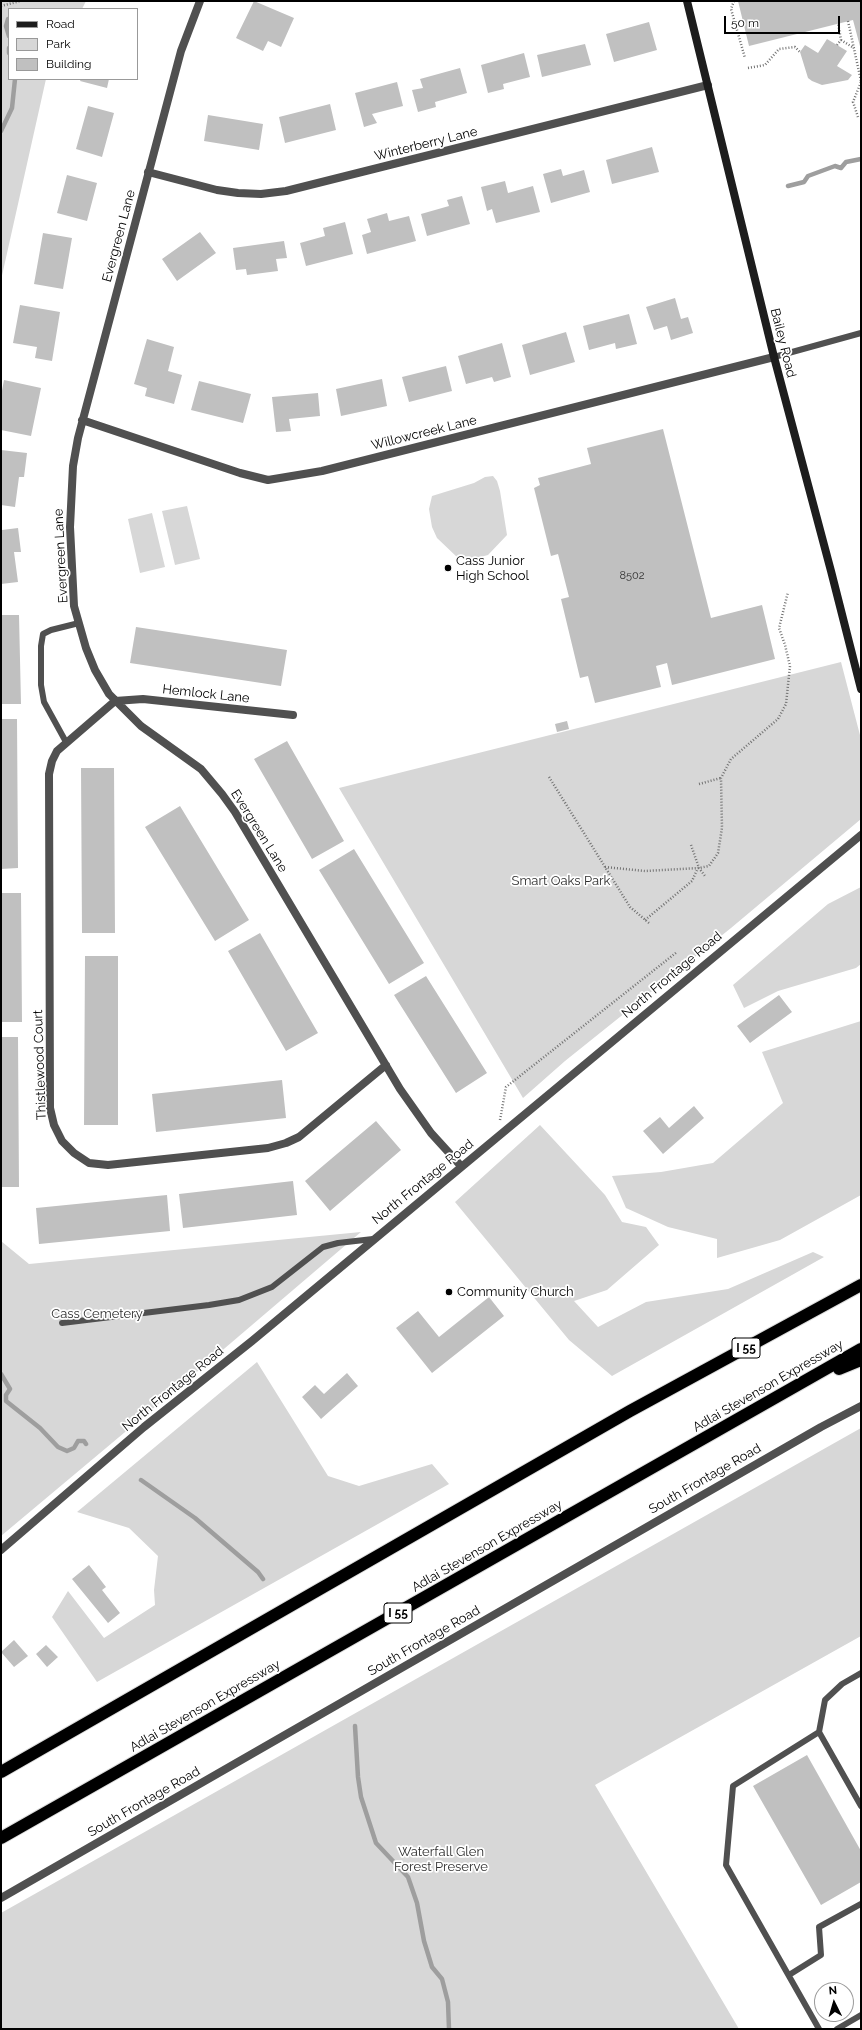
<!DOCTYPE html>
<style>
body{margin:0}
#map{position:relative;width:862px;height:2030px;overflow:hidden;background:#fff;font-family:Raleway,sans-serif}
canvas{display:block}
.frame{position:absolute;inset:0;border:2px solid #000;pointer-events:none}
.legend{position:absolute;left:8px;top:8px;width:130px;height:72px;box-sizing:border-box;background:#fff;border:1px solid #999;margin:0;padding:5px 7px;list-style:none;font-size:12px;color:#000}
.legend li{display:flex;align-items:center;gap:8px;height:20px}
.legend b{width:20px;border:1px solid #999}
.north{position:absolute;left:814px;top:1982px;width:40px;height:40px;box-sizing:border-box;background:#fff;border:1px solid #999;border-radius:50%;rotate:355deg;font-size:11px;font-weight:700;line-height:16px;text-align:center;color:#000}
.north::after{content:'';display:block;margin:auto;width:14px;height:18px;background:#000;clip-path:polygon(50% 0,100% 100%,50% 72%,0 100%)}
.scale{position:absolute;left:724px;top:16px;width:116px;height:18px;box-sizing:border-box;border:2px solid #000;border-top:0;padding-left:5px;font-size:12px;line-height:14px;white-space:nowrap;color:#000;-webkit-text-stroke:3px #fff;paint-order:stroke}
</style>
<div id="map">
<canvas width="862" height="2030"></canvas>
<div class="frame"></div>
<ul class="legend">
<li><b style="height:5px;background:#1d1d1d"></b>Road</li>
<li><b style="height:11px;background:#d7d7d7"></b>Park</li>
<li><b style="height:11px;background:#c0c0c0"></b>Building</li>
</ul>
<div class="north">N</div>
<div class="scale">50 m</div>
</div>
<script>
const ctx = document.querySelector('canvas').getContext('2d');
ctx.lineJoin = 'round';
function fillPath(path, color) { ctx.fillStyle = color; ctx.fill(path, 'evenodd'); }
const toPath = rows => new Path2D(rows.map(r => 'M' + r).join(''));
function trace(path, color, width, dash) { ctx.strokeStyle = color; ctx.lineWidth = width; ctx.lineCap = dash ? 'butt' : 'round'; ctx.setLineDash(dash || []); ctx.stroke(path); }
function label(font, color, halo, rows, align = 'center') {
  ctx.font = font + ' Raleway,sans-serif'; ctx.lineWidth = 3.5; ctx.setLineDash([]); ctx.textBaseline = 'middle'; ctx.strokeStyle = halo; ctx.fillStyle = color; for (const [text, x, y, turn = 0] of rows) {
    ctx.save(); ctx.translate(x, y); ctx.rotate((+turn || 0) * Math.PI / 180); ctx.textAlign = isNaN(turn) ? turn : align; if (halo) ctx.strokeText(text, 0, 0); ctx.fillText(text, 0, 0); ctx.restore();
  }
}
const green = toPath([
 [1,1,86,1,82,9,9,9,9,79,46,79,1,280],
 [493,476,497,481,500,491,507,535,488,555,473,559,458,558,437,538,432,527,429,509,432,496,474,483,485,477],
 [187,506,200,559,175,565,162,511],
 [152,513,165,567,140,573,128,519],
 [841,662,861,739,861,819,731,928,565,1061,523,1098,339,788],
 [861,887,861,964,856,968,778,991,744,1008,733,985,828,904],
 [861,1021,861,1195,780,1240,717,1258,717,1239,668,1227,626,1208,612,1176,661,1172,713,1163,783,1103,762,1052],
 [540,1125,605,1195,622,1222,646,1227,659,1245,607,1290,574,1301,598,1327,646,1302,728,1289,813,1252,824,1257,612,1376,569,1340,455,1202],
 [361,1232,211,1360,1,1536,1,1241,29,1264],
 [257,1362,328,1476,359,1486,432,1464,449,1484,97,1682,52,1617,68,1591,104,1638,155,1605,154,1590,158,1556,129,1528,77,1512],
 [861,1428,861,1636,595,1785,739,2029,1,2029,1,1913]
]);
const stream = toPath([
 [8,19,6,26,9,36],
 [9,48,9,53],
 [1,131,12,108,15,79],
 [788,186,804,182,808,176,835,166,841,168,846,162,861,159],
 [1,1374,10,1389,6,1395,6,1401,40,1428,58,1447,67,1451,74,1448,78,1441,84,1441,86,1444],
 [141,1480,195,1518,258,1572,263,1579],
 [355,1726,358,1777,361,1797,376,1843,408,1877,417,1903,424,1941,432,1967,442,1979,448,2002,449,2029]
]);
const building = toPath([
 [254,1,294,18,281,47,268,41,263,51,236,38],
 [738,1,861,1,861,50,853,20,749,46],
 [649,22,657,50,614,62,606,34],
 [827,39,847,51,837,66,852,75,848,80,822,85,812,81,808,78,800,52,805,45,818,53],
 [585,44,591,65,542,77,537,55],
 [524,53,530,77,503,84,504,89,488,93,481,65],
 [460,68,467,93,435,102,436,107,418,112,412,90,423,88,420,79],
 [81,79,109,79,107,88,80,81],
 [397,82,403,106,372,114,377,123,364,127,355,93],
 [330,104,336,130,285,143,279,117],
 [88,106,114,113,102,157,76,149],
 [208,115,263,124,259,150,204,141],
 [652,147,659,172,612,184,606,160],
 [561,169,563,176,584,170,590,192,551,203,543,174],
 [67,175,97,183,87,221,57,213],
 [505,181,508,193,533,186,540,212,496,223,492,209,487,211,481,187],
 [462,196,470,224,427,236,421,214,449,206,447,200],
 [387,213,389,221,409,216,416,241,367,254,362,235,371,232,367,219],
 [345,222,353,254,306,266,300,243,325,236,323,228],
 [200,232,216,253,177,281,162,259],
 [43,233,72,238,63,289,34,284],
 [284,241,287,258,276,259,278,271,247,275,246,269,236,270,233,248],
 [675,298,681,319,688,317,693,333,671,340,667,326,654,330,646,307],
 [20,305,60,312,52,361,35,358,37,347,13,343],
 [629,314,637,344,616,349,615,343,589,350,583,326],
 [566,332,575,362,530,375,522,345],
 [147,339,174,347,168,371,182,375,174,404,145,396,147,388,134,384],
 [502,343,511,377,494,382,492,377,466,384,458,356],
 [446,366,452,391,409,402,402,377],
 [382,379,387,406,341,416,336,389],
 [4,380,41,388,31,436,1,430,1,396],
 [199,381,251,394,243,423,191,410],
 [318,393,320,416,289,419,291,431,276,432,272,397],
 [663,429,711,618,762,605,775,659,672,685,667,663,656,666,661,687,595,703,588,676,580,678,561,599,569,597,558,554,551,556,534,488,540,485,538,478,591,464,587,448],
 [1,450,27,453,24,477,19,477,15,507,1,505],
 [18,528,21,552,14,552,18,582,1,584,2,530],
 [1,615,19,615,21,704,1,704],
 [136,627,287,650,281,686,130,663],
 [1,719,17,719,18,868,1,869],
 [567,721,569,729,557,732,555,724],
 [287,741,344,841,312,859,254,759],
 [81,768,114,768,115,933,82,933],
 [180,806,249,920,215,941,145,827],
 [354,849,424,963,389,984,319,870],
 [1,893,21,893,22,1022,1,1022],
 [260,933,318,1033,286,1051,228,951],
 [85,956,118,956,118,1125,84,1125],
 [426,976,487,1073,456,1093,394,995],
 [779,995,792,1012,750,1043,737,1026],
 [1,1037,18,1037,19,1187,1,1187],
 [282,1080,286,1118,156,1132,152,1094],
 [694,1106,704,1118,663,1154,643,1131,660,1117,669,1128],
 [376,1121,401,1150,330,1211,305,1181],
 [293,1181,297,1215,183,1228,179,1194],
 [167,1195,170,1231,39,1244,36,1208],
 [489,1297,504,1316,432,1373,396,1328,418,1311,439,1337],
 [347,1373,358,1386,321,1419,302,1397,315,1385,324,1394],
 [89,1565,106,1587,102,1590,120,1613,108,1623,72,1579],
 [14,1640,28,1656,14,1667,1,1652],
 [46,1645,58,1657,47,1667,36,1654],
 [807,1755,861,1851,861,1882,821,1905,753,1786]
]);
const path = toPath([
 [734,1,731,9,745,58],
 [1,6,20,1],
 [848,21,861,81],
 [841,40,854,48],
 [837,45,841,40,838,23],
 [748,68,765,65,779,49,795,47,800,52],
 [858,117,853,102,861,82],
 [549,777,630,907,649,923],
 [699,784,721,778],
 [691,845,699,868,705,876],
 [605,867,645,871,699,868,709,866,718,853,722,828,721,778,731,759,778,719,786,704,790,666,785,645,779,628,788,592],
 [645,920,692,881,698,868],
 [500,1120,506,1087,677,952]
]);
const lane = toPath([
 [774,357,861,333],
 [66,742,44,702,41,685,41,646,43,634,51,630,79,623],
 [62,1323,209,1305,239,1300,272,1287,323,1247,338,1243,373,1239],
 [819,1732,861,1806],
 [789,1975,821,1955,819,1927,861,1904],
 [819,2029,726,1865,733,1786,819,1732,825,1700,842,1684,861,1673],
 [837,2029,861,2015]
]);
const street = toPath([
 [200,1,181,51,78,438,73,466,70,527,74,606,86,648,95,670,109,694,141,726,201,769,222,794,235,812,400,1089,431,1133,461,1166],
 [148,172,217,190,238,193,261,194,286,191,708,85],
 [82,420,240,473,268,480,322,471,774,357],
 [293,715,143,699,115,701,57,751,52,761,49,774,50,1108,54,1125,62,1141,74,1153,89,1163,108,1165,268,1148,286,1143,299,1137,386,1065],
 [1,1550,144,1427,252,1341,861,835],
 [1,1898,821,1427,861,1406]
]);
const secondary = toPath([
 [687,1,774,357,831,571,861,689]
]);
const highway = toPath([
 [839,1369,861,1360],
 [1,1772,630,1411,861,1285],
 [1,1838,861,1349]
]);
const markers = [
 [448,568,4,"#000"],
 [449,1292,4,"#000"]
];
const numberNames = [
 ["8502",632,576]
];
const shields = [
 [746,1348,28],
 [398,1613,28]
];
const shieldNames = [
 ["I 55",746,1348],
 ["I 55",398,1613]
];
const streetNames = [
 ["Winterberry Lane",426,144,-14],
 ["Evergreen Lane",119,236,-75],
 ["Bailey Road",783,343,76],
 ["Willowcreek Lane",424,433,-14],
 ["Evergreen Lane",61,556,-93],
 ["Hemlock Lane",206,694,6],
 ["Evergreen Lane",259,831,58],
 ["North Frontage Road",672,975,-40],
 ["Thistlewood Court",40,1065,-92],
 ["North Frontage Road",423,1182,-39],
 ["Adlai Stevenson Expressway",768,1386,-30],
 ["North Frontage Road",173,1389,-39],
 ["South Frontage Road",705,1479,-30],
 ["Adlai Stevenson Expressway",487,1546,-30],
 ["South Frontage Road",424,1641,-30],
 ["Adlai Stevenson Expressway",205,1706,-30],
 ["South Frontage Road",144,1802,-30]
];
const poiNames = [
 ["Cass Junior",456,561],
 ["High School",456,576],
 ["Community Church",457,1292]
];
const parkNames = [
 ["Smart Oaks Park",561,881],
 ["Cass Cemetery",97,1314],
 ["Waterfall Glen",441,1852],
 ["Forest Preserve",441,1867]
];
fillPath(green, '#d7d7d7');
trace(stream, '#9e9e9e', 4.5);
fillPath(building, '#c0c0c0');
trace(highway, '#dbdbdb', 14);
trace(path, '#727272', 2.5, [1, 2]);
trace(lane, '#505050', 6);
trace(street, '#505050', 8);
trace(secondary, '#1d1d1d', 8);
trace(highway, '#000', 12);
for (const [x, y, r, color] of markers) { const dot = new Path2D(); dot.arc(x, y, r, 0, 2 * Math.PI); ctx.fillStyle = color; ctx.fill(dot); trace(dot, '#fff', 1.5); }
label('11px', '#303030', null, numberNames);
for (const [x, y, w] of shields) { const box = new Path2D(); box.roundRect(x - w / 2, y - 10, w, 20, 3); ctx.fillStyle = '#fff'; ctx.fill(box); trace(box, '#000', 1); }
label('bold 12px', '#000', null, shieldNames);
label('13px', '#000', '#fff', streetNames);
label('13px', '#000', '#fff', poiNames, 'left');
label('13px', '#2e2e2e', '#fff', parkNames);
</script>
